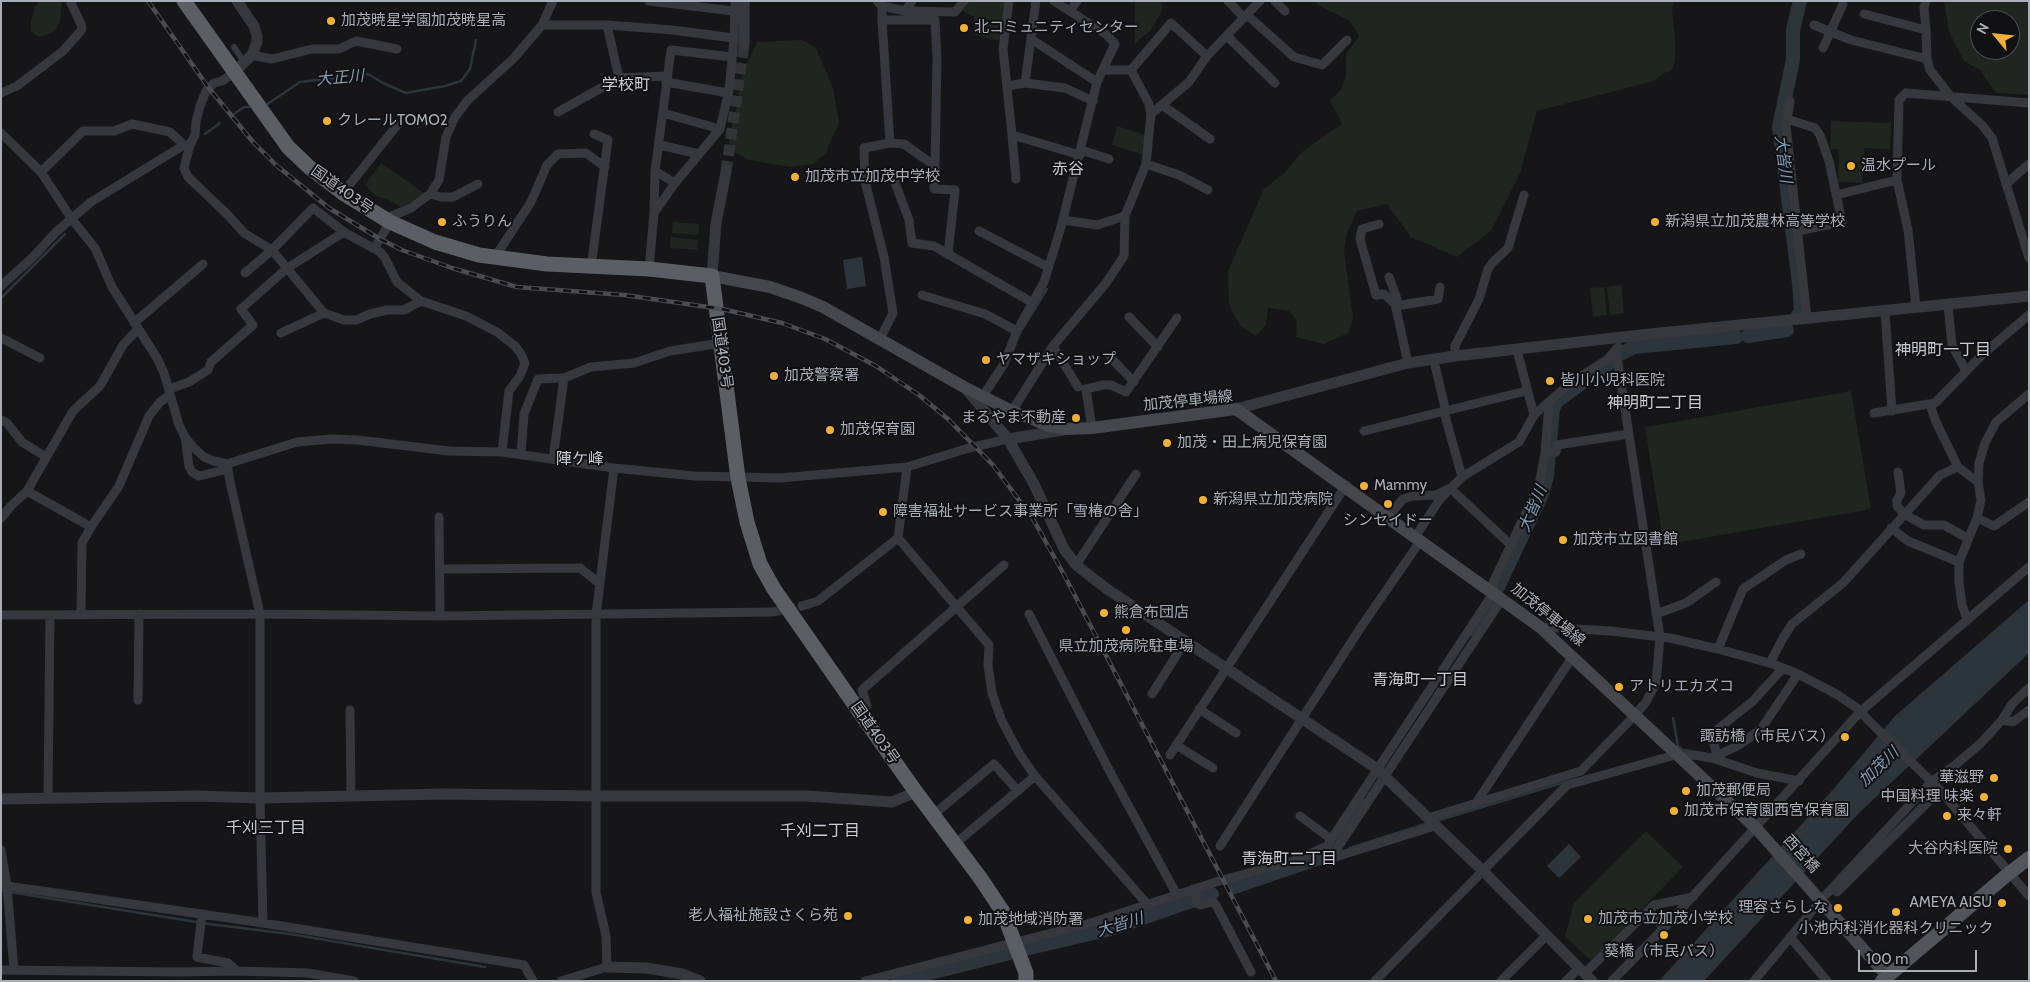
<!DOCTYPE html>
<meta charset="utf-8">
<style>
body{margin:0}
#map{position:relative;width:2030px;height:982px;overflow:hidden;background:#161618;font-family:Cabin,sans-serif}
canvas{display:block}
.frame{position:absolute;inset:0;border:2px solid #a8adb8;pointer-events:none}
.north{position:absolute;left:1970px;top:10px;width:50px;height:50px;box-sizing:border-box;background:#111113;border:1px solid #4d4f55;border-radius:50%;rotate:298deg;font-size:14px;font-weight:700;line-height:20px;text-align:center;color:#a8adb8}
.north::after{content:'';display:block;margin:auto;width:18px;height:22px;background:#f2b134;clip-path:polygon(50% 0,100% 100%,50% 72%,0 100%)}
.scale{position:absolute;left:1858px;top:950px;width:119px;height:22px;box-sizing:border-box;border:2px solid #a8adb8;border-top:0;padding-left:6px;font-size:15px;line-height:18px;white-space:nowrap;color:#a8adb8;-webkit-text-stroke:4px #111113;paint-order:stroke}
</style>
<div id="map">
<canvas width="2030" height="982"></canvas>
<div class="frame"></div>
<div class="north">N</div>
<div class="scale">100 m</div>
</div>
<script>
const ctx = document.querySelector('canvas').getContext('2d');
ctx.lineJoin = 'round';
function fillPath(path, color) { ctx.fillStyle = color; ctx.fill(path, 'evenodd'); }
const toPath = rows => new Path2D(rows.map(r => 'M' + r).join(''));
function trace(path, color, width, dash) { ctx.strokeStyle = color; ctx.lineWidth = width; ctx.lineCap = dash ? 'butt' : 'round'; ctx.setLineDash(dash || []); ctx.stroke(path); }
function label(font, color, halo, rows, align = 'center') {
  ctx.font = font + ' Cabin,"Noto Sans JP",sans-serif'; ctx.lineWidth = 4; ctx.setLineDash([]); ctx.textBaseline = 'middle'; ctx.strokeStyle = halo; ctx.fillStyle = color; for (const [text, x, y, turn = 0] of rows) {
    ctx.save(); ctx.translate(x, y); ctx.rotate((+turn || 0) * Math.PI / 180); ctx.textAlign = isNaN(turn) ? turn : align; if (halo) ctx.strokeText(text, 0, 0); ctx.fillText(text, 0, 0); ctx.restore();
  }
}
const green = toPath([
 [39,1,62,1,60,21,55,31,41,37,35,35,31,31,31,21,35,7],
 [968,1,1007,1,999,41,975,35,974,17,962,11],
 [1161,1,1162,11,1150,31,1135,43,1135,1],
 [1315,1,1674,1,1672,11,1675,37,1675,61,1671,71,1664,73,1654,81,1537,111,1520,173,1491,231,1457,257,1411,237,1387,204,1357,211,1347,233,1344,250,1353,318,1348,333,1324,344,1296,337,1297,321,1289,311,1268,308,1266,325,1256,336,1240,325,1229,305,1228,271,1264,189,1284,173,1302,152,1342,124,1330,100,1340,91,1346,77,1346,54,1359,36,1350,21,1318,5],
 [1944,1,2029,1,2029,95,1996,93,1980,70,1964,61,1949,32],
 [1980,20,2010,20,2010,50,1980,50],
 [802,40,816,48,833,88,839,123,825,154,813,164,790,167,749,160,728,149,730,133,737,107,740,80,757,42],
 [1831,121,1891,123,1890,149,1864,148,1862,183,1838,182,1839,150,1830,149],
 [1117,126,1145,135,1144,155,1112,145],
 [381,163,425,194,401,207,387,199,377,197,365,185],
 [673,222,699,224,698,235,672,233],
 [671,237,698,240,697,250,670,248],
 [1621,285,1624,313,1610,315,1607,287],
 [1604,287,1607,315,1593,317,1590,288],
 [1851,391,1871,509,1664,545,1645,427],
 [1646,831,1683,867,1591,961,1565,936,1574,903]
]);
const water = toPath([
 [862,257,866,286,847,289,843,260],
 [2029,600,2029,653,1858,814,1704,981,1659,981,1830,793,1895,716],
 [1569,844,1581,857,1559,878,1547,866]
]);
const stream = toPath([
 [266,105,300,82,368,74,383,83,406,93,445,86,461,81,470,69,476,40],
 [234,114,244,107,249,107],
 [205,134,220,123],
 [1,298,65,234],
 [1023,328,1047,289],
 [1673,718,1678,746,1683,750,1691,751],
 [1436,821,1565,782],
 [1350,848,1428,823],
 [1,882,3,891],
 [10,892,209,924,290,934,485,967]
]);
const river = toPath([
 [1797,317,1801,311,1799,283,1779,127,1793,60,1793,30,1800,1],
 [1748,336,1787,330],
 [1622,353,1634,347,1736,337],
 [1498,587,1542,494,1547,476,1553,408,1557,401,1609,363],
 [1474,630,1493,601],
 [1340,835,1359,804],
 [1234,887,1325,856,1332,848],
 [1025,949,1111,929,1212,894],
 [898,981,1010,953]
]);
const minorTunnel = toPath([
 [773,612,802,606]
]);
const tertiaryTunnel = toPath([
 [726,172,744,45]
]);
const pedestrian = toPath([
 [234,47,244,62]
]);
const minor = toPath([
 [649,1,734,11],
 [877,1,882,6,905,11,912,1],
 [1009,1,1003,49,1012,135,1080,155],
 [1228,1,1244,18],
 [1275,1,1285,11],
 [1926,1,1924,7,1926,30,1927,59,1930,70,1951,97,1982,125,1992,138,2029,258],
 [882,6,882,20,890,143,904,144,935,166,937,58,935,20,882,20],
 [905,11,955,12,964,1],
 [1070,11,1077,1],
 [1864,14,1926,30],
 [1247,15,1294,57,1322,65,1347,40],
 [542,25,607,25,672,30,734,38],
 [607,25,619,78],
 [1814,25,1851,40,1927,59],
 [1227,36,1275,83],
 [1031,39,1097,82],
 [1823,48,1843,4],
 [252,55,272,59,312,49,339,49,356,41,397,49],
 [1131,70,1171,23,1207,56],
 [233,73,222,81,214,83,206,91,200,106,196,122,195,135,190,145,184,168,188,177,228,215,244,233,272,250,324,313,344,320,356,320,370,314,387,310,404,310,421,301],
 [666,82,728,93],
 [1025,83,1036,1],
 [1007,86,1025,83,1065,88,1093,101],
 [1,93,17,86,63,51,79,33,82,29,81,24,70,1],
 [1790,101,1786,126,1807,318],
 [1162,105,1210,139],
 [558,112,619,78,667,76],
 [663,113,720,129],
 [1151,114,1189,82,1207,56,1260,1],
 [1787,119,1815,128,1820,135,1829,161,1842,222,1797,231],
 [1,133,41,172,71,218,95,248,112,287,157,358,164,373,179,425,185,437,193,447,204,457,214,461,227,464,297,442,332,439,358,440,449,451,502,452,614,468,695,476,780,478,907,467,969,448,1008,439],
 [1012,135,1016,179],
 [660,145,699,154],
 [1081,150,1109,159],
 [1146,164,1179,175,1208,190],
 [935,166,934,189,955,190,948,255],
 [655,171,675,183],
 [41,172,83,131,114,131,132,124,170,132,184,145],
 [891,172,909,220,912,243,934,246,1033,303],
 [2006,184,2029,164],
 [343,193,398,124],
 [430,194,441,197,453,197,478,184],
 [1836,195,1897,180],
 [654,212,655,171,671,50,732,57],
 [385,219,411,208,430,194,439,180,446,137,455,117,468,100,514,58,542,25,553,1],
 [1063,220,1097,225,1125,216],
 [1379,224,1362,229,1360,239,1376,295,1384,294,1395,304,1408,363],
 [979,231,1048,267],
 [374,249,390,222],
 [495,257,531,202,547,165,558,154,586,153,605,167],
 [591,267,608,140,594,134],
 [649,269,654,213,675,183,720,129,729,91,734,38,735,1],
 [245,273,272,250,313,208,344,232],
 [1389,277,1397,299,1395,304],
 [1,286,33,257,56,232,91,202,184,145,190,145],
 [922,295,985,314,1017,331],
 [1948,305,1952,345,1966,371],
 [1396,306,1438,299,1440,287],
 [1916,308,1908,230,1897,180,1899,100,1906,93,2029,103],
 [1885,311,1892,411],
 [1129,317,1158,347],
 [134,323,203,264],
 [281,333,324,313],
 [1,338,40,358],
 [880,339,893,313,884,257,865,181,864,148,890,143],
 [1053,346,1078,387],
 [1517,350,1534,415],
 [1455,356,1455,346,1479,299,1488,269,1493,262,1508,248,1524,195],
 [1111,358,1134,382],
 [1434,361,1446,412],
 [169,389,189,382,208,370,211,362,253,325,241,309,286,269,344,232,380,252,385,258,397,282,421,301,466,316,497,332,515,346,521,354,525,363,520,376,509,391,502,452],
 [983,396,1004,364,1017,331,1044,282,1061,227,1097,82,1115,44,1107,35,1054,1],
 [1930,405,1936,422,1958,467,1978,482],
 [1012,411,1053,346,1106,283,1124,256,1125,216,1146,164,1151,114,1149,104,1131,70,1104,70],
 [1444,412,1462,477],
 [1874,413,1935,403,1983,354,2029,315],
 [1,420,7,423,22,442,46,457],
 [1092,428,1086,389,1103,385,1111,385,1126,392,1177,318],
 [1364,431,1522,392],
 [185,437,189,466,192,472,199,476,228,469],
 [1545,453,1556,452,1557,445,1629,434],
 [521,454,524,414,538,379,564,378],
 [553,459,564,378,591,367,634,363,670,351,721,343],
 [227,464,230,482,260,614,260,798,263,923],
 [1898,472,1901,493,1897,500,1897,506,1904,514,1924,525,1944,525,1967,538],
 [27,491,91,527],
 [439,517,440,616],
 [1388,517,1403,499,1413,496,1436,495,1450,488,1512,546],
 [1,518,11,506,27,491,73,411,100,386,123,345,138,329],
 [1977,518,1994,526,2029,502],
 [1891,528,1908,541,1959,562],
 [1415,537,1440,499,1462,477,1519,442,1534,415,1569,384,1608,359,1618,347],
 [898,538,989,645,988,665,992,693,1001,719,1019,753,1035,776,1148,905],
 [1076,565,1136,474],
 [440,569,580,568,599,583],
 [802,606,818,601,898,538,907,467],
 [1029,614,1109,770,1177,895],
 [1656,614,1686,603,1716,582],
 [1,615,260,614,440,616,773,612],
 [81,615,82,543,91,527,119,486,149,416,160,402,170,395],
 [1967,619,1962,605,1959,582,1959,562,1977,518,1981,500,1978,482,1979,463,1985,443,1996,422,2029,394],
 [1540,627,1610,631,1670,638,1718,649,1773,664,1798,674,1838,695,1861,711,1866,718,1940,790,2029,896],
 [1718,649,1743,589,1786,560,1801,554],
 [1770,663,1783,638,1792,624,1843,583,1940,475,1958,467],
 [1152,694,1186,640],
 [138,700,139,614],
 [1199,709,1236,733],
 [350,710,351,795],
 [861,714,867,706,862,690,1004,565],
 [2002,720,2013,722,2029,710],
 [1176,745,1213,768],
 [1170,755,1346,485],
 [1681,756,1694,755,1712,758,1739,745,1761,729,1798,674],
 [1717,756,1713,740,1718,729,1753,701,1783,668],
 [1712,758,1757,773,1799,781],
 [48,797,50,615],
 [1476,803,1573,656],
 [933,815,994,764,1018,791],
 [1300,816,1331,839],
 [1428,818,1581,771,1635,715,1646,702,1656,683,1660,637,1616,350],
 [955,844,1035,776],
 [1220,846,1361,627,1421,540],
 [1,850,7,886,14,970],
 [1332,858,1340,844,1502,599],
 [1332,858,1435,826],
 [7,886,263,923,524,965,533,981],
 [1193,889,1198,904,1201,905,1213,902,1216,905,1251,972],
 [1837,892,1940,790],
 [1649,910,1664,928],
 [202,914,197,957,228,963,237,971],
 [1790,937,1827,981],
 [1,970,177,972,237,971,308,973,354,981],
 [1585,973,1654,905,1693,897],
 [561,981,607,967,606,936,596,892,596,615,614,468],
 [865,981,1094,922,1222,880,1293,861,1327,846,1494,592,1493,583,1539,485,1545,453,1549,404],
 [1375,981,1567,785,1679,754],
 [1501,981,1547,935],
 [1566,981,1579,968],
 [1612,981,1664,928,1861,711,2029,567],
 [1754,981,1821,900,1931,782,1954,766,1980,744,2002,720,2012,704,2029,688]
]);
const tertiary = toPath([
 [744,45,744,1],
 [233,73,252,55,257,42,257,36,254,26,237,1],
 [712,276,716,223,726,172],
 [967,390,1008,439,1034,484,1064,549,1076,565,1107,589,1376,768,1483,871,1592,981],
 [1236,409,1408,363,1455,356,1650,334,2029,296],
 [1008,439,1063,430],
 [1,799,197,796,260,798,443,794,596,796,807,796,892,802,916,792],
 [607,967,647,968,682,974,700,981]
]);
const secondary = toPath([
 [712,276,770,287,802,298,823,307,964,387,1012,411,1049,426,1067,429,1092,428,1236,409,1540,627,1756,828,1887,976]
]);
const primary = toPath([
 [1882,981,2008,874,2029,858]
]);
const trunk = toPath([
 [184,1,288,147,309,167,343,193,390,222,435,242,479,255,547,264,649,269,712,276,738,478,747,522,760,564,774,589,861,714,916,792,981,879,1003,912,1026,973,1026,981]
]);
const rail = toPath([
 [148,1,208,87,253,142,276,165,329,208,380,239,402,250,452,268,517,287,624,295,722,309,782,323,825,339,876,366,919,395,948,419,993,465,1033,519,1062,571,1276,981]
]);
const markers = [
 [331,21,5,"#f2b134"],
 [964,28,5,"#f2b134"],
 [327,121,5,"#f2b134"],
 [1851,166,5,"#f2b134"],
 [795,177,5,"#f2b134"],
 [442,222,5,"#f2b134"],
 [1655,222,5,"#f2b134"],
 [986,360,5,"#f2b134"],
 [774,376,5,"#f2b134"],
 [1550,381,5,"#f2b134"],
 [1076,418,5,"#f2b134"],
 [830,430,5,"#f2b134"],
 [1167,443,5,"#f2b134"],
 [1364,486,5,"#f2b134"],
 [1203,500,5,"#f2b134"],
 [1388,504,5,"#f2b134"],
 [883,512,5,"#f2b134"],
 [1563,540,5,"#f2b134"],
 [1104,613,5,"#f2b134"],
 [1126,630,5,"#f2b134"],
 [1619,687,5,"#f2b134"],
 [1845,737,5,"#f2b134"],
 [1994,778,5,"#f2b134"],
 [1686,791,5,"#f2b134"],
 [1984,797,5,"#f2b134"],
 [1674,811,5,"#f2b134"],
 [1947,816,5,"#f2b134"],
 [2008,849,5,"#f2b134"],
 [2002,903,5,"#f2b134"],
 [1838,908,5,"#f2b134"],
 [1896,912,5,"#f2b134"],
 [848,916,5,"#f2b134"],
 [1588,919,5,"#f2b134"],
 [968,920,5,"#f2b134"],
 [1664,935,5,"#f2b134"]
];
const poiNames = [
 ["加茂暁星学園加茂暁星高",341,21],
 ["北コミュニティセンター",974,28],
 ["クレールTOMO2",337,121],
 ["温水プール",1861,166],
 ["加茂市立加茂中学校",805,177],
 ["ふうりん",452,222],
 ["新潟県立加茂農林高等学校",1665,222],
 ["ヤマザキショップ",996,360],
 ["加茂警察署",784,376],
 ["皆川小児科医院",1560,381],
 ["まるやま不動産",1066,418,"right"],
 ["加茂保育園",840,430],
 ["加茂・田上病児保育園",1177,443],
 ["Mammy",1374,486],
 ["新潟県立加茂病院",1213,500],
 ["障害福祉サービス事業所「雪椿の舎」",893,512],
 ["シンセイドー",1388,521,"center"],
 ["加茂市立図書館",1573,540],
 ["熊倉布団店",1114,613],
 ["県立加茂病院駐車場",1126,647,"center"],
 ["アトリエカズコ",1629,687],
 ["諏訪橋（市民バス）",1835,737,"right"],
 ["華滋野",1984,778,"right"],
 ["加茂郵便局",1696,791],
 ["中国料理 味楽",1974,797,"right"],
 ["加茂市保育園西宮保育園",1684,811],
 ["来々軒",1957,816],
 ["大谷内科医院",1998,849,"right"],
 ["AMEYA AISU",1992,903,"right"],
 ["理容さらしな",1828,908,"right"],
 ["老人福祉施設さくら苑",838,916,"right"],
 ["加茂市立加茂小学校",1598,919],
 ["加茂地域消防署",978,920],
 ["小池内科消化器科クリニック",1896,929,"center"],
 ["葵橋（市民バス）",1664,952,"center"]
];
const streetNames = [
 ["国道403号",342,190,35],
 ["国道403号",722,353,82],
 ["加茂停車場線",1188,401,-6],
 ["加茂停車場線",1548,615,39],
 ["国道403号",875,733,55],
 ["西宮橋",1801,854,48]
];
const waterNames = [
 ["大正川",340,78,-5],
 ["大皆川",1783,159,83],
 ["大皆川",1533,509,-67],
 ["加茂川",1879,767,-44],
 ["大皆川",1120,925,-17]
];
const neighbourhoodNames = [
 ["学校町",626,85],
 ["赤谷",1068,169],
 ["神明町一丁目",1943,350],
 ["神明町二丁目",1655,403],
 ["陣ケ峰",580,459],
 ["青海町一丁目",1420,680],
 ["千刈三丁目",266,828],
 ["千刈二丁目",820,831],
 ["青海町二丁目",1289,859]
];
fillPath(green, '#1e261f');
fillPath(water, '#2c353c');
trace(stream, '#2c353c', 2.5);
trace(river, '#2c353c', 14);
trace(minorTunnel, '#333438', 9, [9, 4.5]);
trace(tertiaryTunnel, '#333438', 11, [11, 5.5]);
trace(pedestrian, '#37383d', 6);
trace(minor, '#37383d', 9);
trace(tertiary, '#37383d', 11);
trace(secondary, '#45474d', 12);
trace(primary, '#53555c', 14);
trace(trunk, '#5b5e65', 15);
trace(rail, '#4a4c52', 4.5);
trace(rail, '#111113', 2.5, [8]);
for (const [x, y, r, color] of markers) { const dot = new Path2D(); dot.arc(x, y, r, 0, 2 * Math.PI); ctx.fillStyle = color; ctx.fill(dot); trace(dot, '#111113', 2); }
label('15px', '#a8adb8', '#111113', poiNames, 'left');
label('15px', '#a8adb8', '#111113', streetNames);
label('italic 16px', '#7f9bb3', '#111113', waterNames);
label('16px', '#c9ccd4', '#111113', neighbourhoodNames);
</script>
